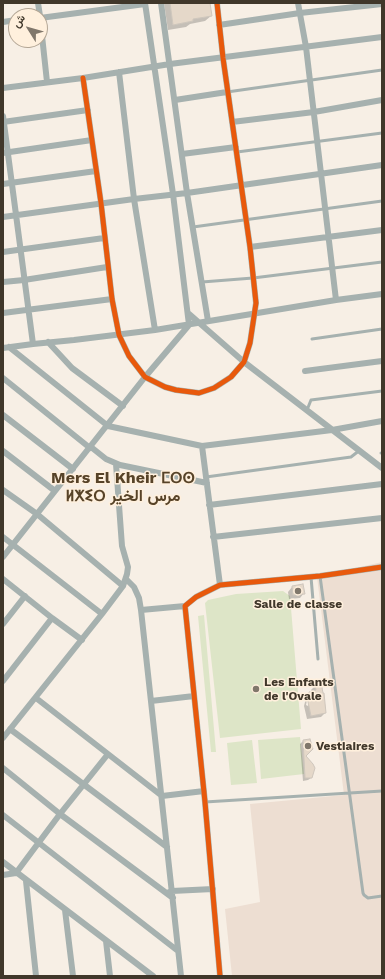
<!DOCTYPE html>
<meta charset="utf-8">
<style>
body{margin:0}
#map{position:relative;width:385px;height:979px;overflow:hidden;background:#f7efe5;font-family:"Work Sans",Vazirmatn,sans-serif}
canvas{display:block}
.frame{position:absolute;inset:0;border:4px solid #40372a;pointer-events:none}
.north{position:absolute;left:8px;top:8px;width:40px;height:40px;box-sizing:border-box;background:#fff0dd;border:1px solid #b3a695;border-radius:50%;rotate:307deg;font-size:11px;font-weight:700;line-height:16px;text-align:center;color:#40372a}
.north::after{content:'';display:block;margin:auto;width:14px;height:18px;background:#80776b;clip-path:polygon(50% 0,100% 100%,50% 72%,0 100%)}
</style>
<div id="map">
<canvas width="385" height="979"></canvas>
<div class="frame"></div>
<div class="north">ش</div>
</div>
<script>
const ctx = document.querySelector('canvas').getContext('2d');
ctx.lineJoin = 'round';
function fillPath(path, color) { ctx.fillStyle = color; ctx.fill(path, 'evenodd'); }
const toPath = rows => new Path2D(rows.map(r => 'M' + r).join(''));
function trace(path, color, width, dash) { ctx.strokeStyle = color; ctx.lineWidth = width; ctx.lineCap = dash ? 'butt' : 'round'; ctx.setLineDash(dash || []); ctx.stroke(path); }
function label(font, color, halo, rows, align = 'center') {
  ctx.font = font + ' "Work Sans",Vazirmatn,"Noto Sans Tifinagh",sans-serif'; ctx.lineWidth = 3; ctx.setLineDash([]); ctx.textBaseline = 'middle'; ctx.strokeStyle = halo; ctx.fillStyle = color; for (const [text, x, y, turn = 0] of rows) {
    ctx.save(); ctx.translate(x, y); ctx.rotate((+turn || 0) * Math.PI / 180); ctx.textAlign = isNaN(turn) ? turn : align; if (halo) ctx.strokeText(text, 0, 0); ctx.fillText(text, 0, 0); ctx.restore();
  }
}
const commercial = toPath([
 [382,562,382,976,232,976,225,909,260,902,250,804,344,795,317,577]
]);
const green = toPath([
 [283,591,290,596,301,729,220,738,205,603,208,600,236,594],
 [204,615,216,752,211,752,198,616],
 [300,737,304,774,261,779,258,740],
 [252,740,257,783,231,785,227,743]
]);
const shadow = toPath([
 [164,3,209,3,211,16,205,21,190,24,186,27,168,30],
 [303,585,304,593,300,598,289,599,288,592,292,587],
 [315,686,322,694,325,713,321,717,307,719,304,706,306,698,308,695,306,705,308,706,312,693,311,690],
 [309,740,305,756,311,778,308,780,303,781,300,744,303,741]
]);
const building = toPath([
 [170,3,210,3,212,16,193,19,193,21,173,25,170,3],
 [303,584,305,594,293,595,292,586,303,584],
 [321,682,323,693,324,693,326,713,311,716,307,697,309,692,316,690,315,685,321,682],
 [310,739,313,749,306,756,313,764,315,768,312,778,305,778,303,740,310,739]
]);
const lane = toPath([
 [227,92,382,70],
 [237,152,382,133],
 [193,227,382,201],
 [202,282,253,278,382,262],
 [312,339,382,329],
 [307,410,311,400,382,391],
 [381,453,382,453],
 [206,477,351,457,360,450],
 [320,576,363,893,364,895,368,898,382,896],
 [311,577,318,659],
 [205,802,382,791]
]);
const street = toPath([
 [38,3,40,16],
 [161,3,187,193,208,321],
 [298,3,306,47,336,300],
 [40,17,47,82],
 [40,18,145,4],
 [3,22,16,20],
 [219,25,300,13,382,4],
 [119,72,134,199,155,330],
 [83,78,101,203,112,299,119,335,129,356,145,377,165,387,176,390,199,393,214,388,231,377,244,362,250,343,256,303,250,247,223,58,217,3],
 [3,88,83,78,170,64,382,37],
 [175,100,227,92],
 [3,116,33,344],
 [3,122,88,110],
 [232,122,314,112,382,100],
 [3,153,92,140],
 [182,154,236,147],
 [3,184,96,171],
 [3,217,134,199,187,193,382,165],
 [250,247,382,230],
 [3,252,104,238],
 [3,282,24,280,107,267],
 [3,313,112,299],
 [188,313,244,362,382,468],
 [48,342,72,368,123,406],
 [9,347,108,426,202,446,332,430,382,421],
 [3,348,33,344,74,340,155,330,336,300,382,294],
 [305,371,382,361],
 [3,378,90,448],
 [3,415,73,469],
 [202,446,220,585],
 [91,447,106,459,120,465,207,483],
 [3,451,55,491],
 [3,490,37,514,123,586],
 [209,505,382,484],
 [3,537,102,614],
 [213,537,382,518],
 [3,557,145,377,189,325,173,194,145,3],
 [3,579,52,618,82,640],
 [126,579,134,587,139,598,141,610,181,976],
 [141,610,185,606],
 [3,624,25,596],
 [3,681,52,618],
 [151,701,194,696],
 [10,729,167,847],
 [3,738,102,614,123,586,127,574,128,567,122,546,116,464],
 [108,754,162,796,204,791],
 [3,768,60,814,173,898],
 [3,815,178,951],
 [3,862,153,976],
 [3,875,16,873,60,814,108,754,36,698],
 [26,881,36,976],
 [169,892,172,891,213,889],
 [65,910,73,976],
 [106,941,110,976],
 [220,976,205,802,185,606,196,597,220,585,320,576,382,567]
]);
const cycleway = toPath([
 [83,78,101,203,112,299,119,335,129,356,145,377,165,387,176,390,199,393,214,388,231,377,244,362,250,343,256,303,250,247,223,58,217,3],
 [220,976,205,802,185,606,196,597,220,585,320,576,382,567]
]);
const markers = [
 [298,591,4,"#80776b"],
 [256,689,4,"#80776b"],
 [308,746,4,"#80776b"]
];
const poiNames = [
 ["Salle de classe",298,604,"center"],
 ["Les Enfants",264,682],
 ["de l'Ovale",264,696],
 ["Vestiaires",316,746]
];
const districtNames = [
 ["Mers El Kheir ⵎⵔⵙ",123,478],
 ["ⵍⵅⵉⵔ مرس الخير",123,496]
];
fillPath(commercial, '#edded2');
fillPath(green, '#dde5c7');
fillPath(shadow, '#0003');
fillPath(building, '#e5d8c9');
trace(building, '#cec6bc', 1);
trace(lane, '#a6b1af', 3);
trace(street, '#a6b1af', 6);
trace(cycleway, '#e8590c', 5);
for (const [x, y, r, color] of markers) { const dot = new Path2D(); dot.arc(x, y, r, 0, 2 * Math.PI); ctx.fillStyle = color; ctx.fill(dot); trace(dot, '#fff0dd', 1.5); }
label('bold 12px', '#40372a', '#fff0dd', poiNames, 'left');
label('bold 16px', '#574328', '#fff0dd', districtNames);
</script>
